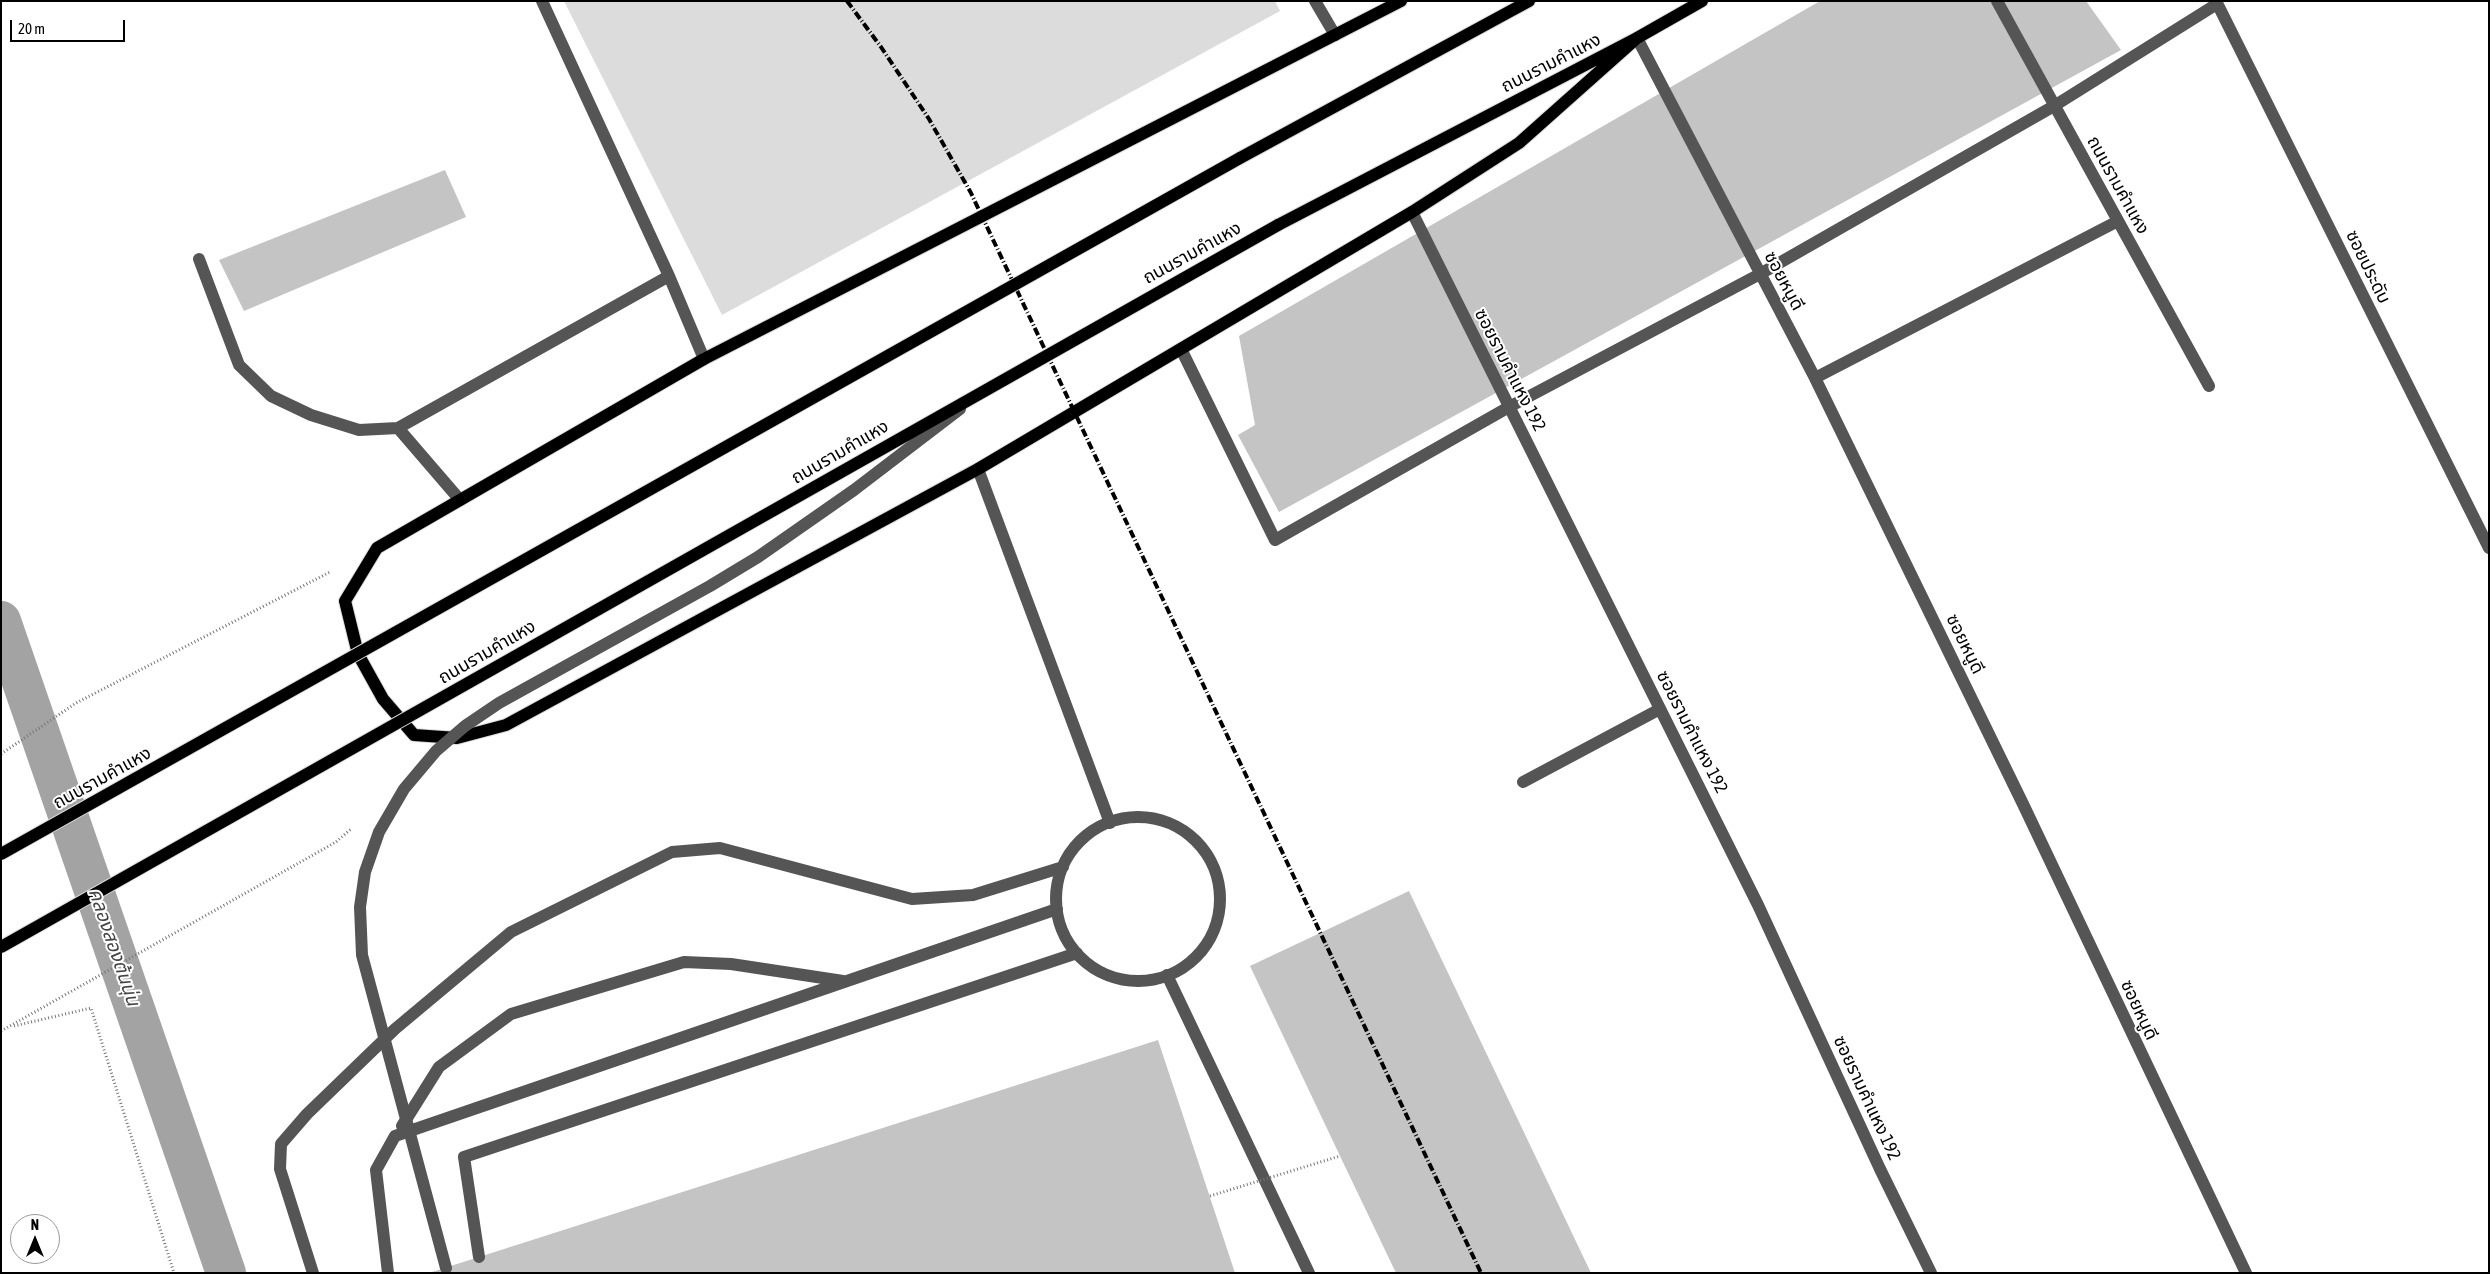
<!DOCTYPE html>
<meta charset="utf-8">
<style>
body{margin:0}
#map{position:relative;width:2490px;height:1274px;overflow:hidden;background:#fff;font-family:"Asap Condensed",sans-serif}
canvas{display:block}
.frame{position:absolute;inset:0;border:2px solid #000;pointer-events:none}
.north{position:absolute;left:10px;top:1214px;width:50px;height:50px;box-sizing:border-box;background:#fff;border:1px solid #999;border-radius:50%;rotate:0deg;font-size:14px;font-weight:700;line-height:20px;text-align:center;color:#000}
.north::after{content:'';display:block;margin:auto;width:18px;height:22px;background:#000;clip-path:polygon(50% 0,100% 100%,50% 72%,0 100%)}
.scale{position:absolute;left:10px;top:20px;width:115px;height:22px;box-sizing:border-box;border:2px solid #000;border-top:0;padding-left:6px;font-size:15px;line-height:18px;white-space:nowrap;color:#000;-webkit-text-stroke:4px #fff;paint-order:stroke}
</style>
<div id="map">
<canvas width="2490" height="1274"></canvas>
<div class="frame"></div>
<div class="north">N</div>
<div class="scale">20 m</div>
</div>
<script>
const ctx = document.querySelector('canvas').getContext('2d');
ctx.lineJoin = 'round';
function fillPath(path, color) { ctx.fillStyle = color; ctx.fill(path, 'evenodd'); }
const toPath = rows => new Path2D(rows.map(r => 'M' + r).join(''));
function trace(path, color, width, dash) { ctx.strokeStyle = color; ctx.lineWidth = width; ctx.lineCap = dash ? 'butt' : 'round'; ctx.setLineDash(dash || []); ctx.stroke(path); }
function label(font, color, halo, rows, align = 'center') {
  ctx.font = font + ' "Asap Condensed","Noto Sans Thai",sans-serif'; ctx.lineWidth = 4; ctx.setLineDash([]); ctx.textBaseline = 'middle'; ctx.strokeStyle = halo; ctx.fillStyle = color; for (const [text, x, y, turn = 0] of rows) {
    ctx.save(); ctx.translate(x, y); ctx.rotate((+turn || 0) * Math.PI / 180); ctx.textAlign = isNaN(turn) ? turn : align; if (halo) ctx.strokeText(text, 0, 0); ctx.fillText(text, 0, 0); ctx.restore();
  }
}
const green = toPath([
 [564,1,1275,1,1280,11,722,315]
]);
const canal = toPath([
 [1,621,226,1273]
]);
const building = toPath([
 [1820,1,2086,1,2121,50,1279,512,1238,435,1255,425,1239,336],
 [445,170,466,217,244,311,219,260],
 [1409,891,1591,1273,1396,1273,1340,1156,1250,966],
 [1158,1040,1235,1273,432,1273,432,1272]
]);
const path = toPath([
 [1,754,76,703,330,572],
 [14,1026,91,1008,174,1273],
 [1,1031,336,842,351,829]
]);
const minor = toPath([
 [542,1,669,276,704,359],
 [1315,1,1335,35],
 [1997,1,2209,386],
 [2216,1,2489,548],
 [1637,38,1815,378,2023,804,2246,1273],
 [1412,212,1758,905,1880,1169,1931,1273],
 [199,259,239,365,271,396,311,415,359,430,398,428,669,276],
 [1181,349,1275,540,1509,407,1760,274,2054,106,2217,4],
 [1815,378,2118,221],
 [398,428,460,500],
 [978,469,1110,823],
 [1523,782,1660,709],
 '1056 899a82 82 0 1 1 164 0a82 82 0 1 1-164 0Z',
 [1167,975,1309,1273],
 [402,1126,439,1067,511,1014,684,962,731,964,843,981],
 [479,1257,464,1157,1077,953],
 [313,1273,280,1169,281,1144,307,1114,395,1029,511,932,672,852,720,848,912,899,973,895,1063,867],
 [388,1273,376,1170,395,1136,1057,909]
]);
const major = toPath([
 [1401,1,704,359,377,548,345,601,358,654,383,699,414,735,457,738,506,725,978,469,1412,212,1519,143,1637,38],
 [1240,158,1529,1],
 [1278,225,1637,38,1702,1]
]);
const rail = toPath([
 [847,1,881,47,929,119,971,193,1481,1273]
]);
const pathBridge = toPath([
 [1210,1196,1340,1156]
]);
const minorBridge = toPath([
 [446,1268,362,955,360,907,365,872,379,832,404,789,436,751,465,726,499,703,710,586,758,557,854,490,960,409]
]);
const majorBridge = toPath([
 [1,854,1240,158],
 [1,947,1278,225]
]);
const streetNames = [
 ["ถนนรามคำแหง",1551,63,-27],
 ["ถนนรามคำแหง",2118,185,61],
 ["ถนนรามคำแหง",1192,253,-29],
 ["ซอยประดับ",2368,267,64],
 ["ซอยหนูดี",1784,281,62],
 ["ซอยรามคำแหง 192",1510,370,63],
 ["ถนนรามคำแหง",840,452,-30],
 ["ซอยหนูดี",1965,644,64],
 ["ถนนรามคำแหง",487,652,-30],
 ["ซอยรามคำแหง 192",1692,732,63],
 ["ถนนรามคำแหง",102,778,-29],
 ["ซอยหนูดี",2139,1010,65],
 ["ซอยรามคำแหง 192",1867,1098,65]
];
const waterNames = [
 ["คลองสองต้นนุ่น",114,947,71]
];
fillPath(green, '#dcdcdc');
trace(canal, '#a3a3a3', 40);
fillPath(building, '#c4c4c4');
trace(major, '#dbdbdb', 14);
trace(path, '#777', 3, [1, 2.5]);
trace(minor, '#555', 12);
trace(major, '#000', 12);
trace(rail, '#000', 4, [8, 2.5, 1, 2.5]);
trace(majorBridge, '#dbdbdb', 14, []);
trace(pathBridge, '#777', 3, [1, 2.5]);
trace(minorBridge, '#555', 12);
trace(majorBridge, '#000', 12);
label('18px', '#000', '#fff', streetNames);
label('italic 19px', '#444', '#fff', waterNames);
</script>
